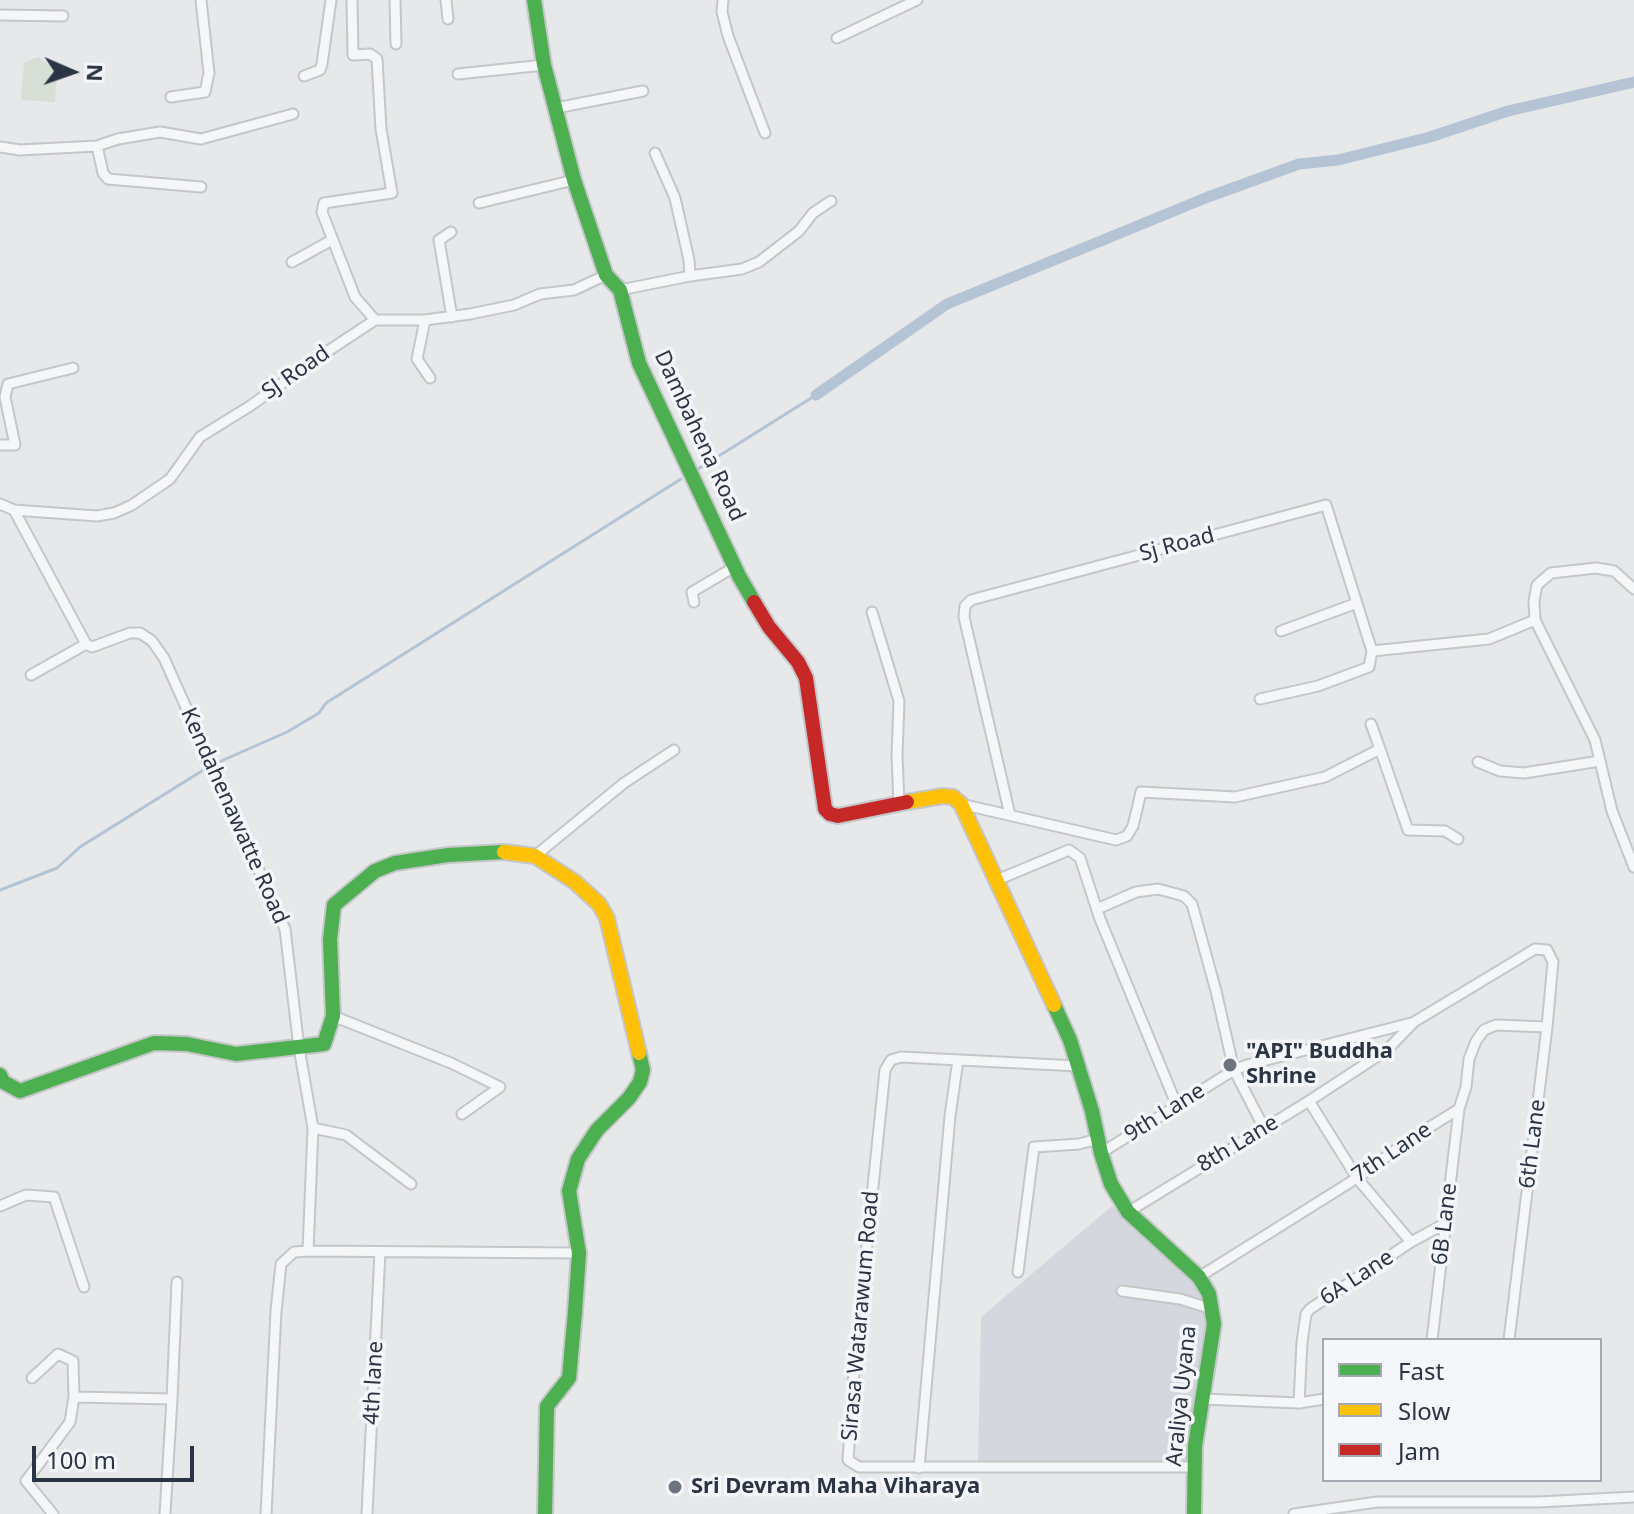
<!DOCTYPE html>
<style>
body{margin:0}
#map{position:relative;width:1634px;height:1514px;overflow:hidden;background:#e6e8ea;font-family:"Noto Sans",sans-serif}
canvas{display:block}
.legend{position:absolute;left:1322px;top:1338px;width:280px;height:144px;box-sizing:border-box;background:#f4f6f9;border:2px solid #a4a8b1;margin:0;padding:10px 14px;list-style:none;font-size:24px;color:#2b3445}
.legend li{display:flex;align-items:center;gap:16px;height:40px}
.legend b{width:40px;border:2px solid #a4a8b1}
.north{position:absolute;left:32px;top:32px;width:80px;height:80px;-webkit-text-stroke:6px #f4f6f9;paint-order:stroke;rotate:92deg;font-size:22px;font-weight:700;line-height:32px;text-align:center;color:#2b3445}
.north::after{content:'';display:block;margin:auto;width:28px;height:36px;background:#2b3445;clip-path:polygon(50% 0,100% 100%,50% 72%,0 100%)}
.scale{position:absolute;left:32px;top:1446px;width:162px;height:36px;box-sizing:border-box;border:4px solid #2b3445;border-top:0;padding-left:10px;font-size:24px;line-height:28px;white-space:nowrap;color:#2b3445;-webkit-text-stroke:6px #f4f6f9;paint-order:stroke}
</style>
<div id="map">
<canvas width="1634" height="1514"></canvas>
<ul class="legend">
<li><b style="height:10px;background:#4caf50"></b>Fast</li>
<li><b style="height:10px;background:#ffc107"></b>Slow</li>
<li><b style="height:10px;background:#c62828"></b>Jam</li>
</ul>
<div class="north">N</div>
<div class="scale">100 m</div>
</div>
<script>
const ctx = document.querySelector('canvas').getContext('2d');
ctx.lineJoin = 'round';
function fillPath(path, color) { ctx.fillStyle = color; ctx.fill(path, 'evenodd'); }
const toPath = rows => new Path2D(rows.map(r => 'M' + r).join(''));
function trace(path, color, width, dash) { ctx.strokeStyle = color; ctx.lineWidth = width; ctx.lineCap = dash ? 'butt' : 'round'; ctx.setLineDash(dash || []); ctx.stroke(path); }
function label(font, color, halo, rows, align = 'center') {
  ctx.font = font + ' "Noto Sans",sans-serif'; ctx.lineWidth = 7; ctx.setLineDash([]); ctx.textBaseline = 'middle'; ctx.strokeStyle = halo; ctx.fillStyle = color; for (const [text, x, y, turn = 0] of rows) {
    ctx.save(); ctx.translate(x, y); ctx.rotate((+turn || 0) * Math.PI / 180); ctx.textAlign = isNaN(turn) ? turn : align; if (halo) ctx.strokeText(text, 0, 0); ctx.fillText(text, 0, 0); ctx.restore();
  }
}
const built = toPath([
 [1112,1206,1198,1284,1212,1326,1194,1464,978,1461,981,1317]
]);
const green = toPath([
 [38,57,57,71,55,102,21,100,24,63]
]);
const stream = toPath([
 [698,469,816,395],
 [219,762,287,732,319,713,326,703,681,479],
 [0,890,57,868,80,847,205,769]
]);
const canal = toPath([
 [816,395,947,304,1208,197,1299,164,1338,160,1430,137,1508,111,1634,82]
]);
const street = toPath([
 [352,0,353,55,370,54,377,59,381,129,392,193,324,203,322,212,355,297,375,320],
 [395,0,396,44],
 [446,0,448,19],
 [723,0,722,12,728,36,765,133],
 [0,15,63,16],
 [837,38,917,0],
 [458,74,544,65],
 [304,76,320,70,322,64,331,0],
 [171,97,205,92,209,73,201,0],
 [556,108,643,91],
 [97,146,118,139,160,132,201,139,293,114],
 [0,147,20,150,97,146,103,173,108,179,201,187],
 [655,153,675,198,689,260,690,276],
 [479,203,574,180],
 [451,232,439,240,452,317],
 [292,262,332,240],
 [620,290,690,276,742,269,759,262,799,231,813,213,831,201],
 [425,320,417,359,430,378],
 [0,445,15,445,5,397,8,384,73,368],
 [0,504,14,510,86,644,92,647,130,633,140,633,152,641,164,658,285,929,299,1048,313,1128,308,1251,294,1252,281,1264,276,1311,266,1514],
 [14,510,97,516,114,513,132,505,170,479,200,437,250,406,322,355,375,320,425,320,470,314,514,305,540,294,574,290,606,275],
 [1634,589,1614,571,1596,568,1551,573,1537,585,1534,601,1535,620,1595,740,1612,811,1634,867],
 [694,602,692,592,736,566],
 [872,612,899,701,897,756,899,803],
 [1281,631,1357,603],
 [1372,651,1489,639,1535,620],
 [31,675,86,644],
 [1380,749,1408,830,1445,831,1458,839],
 [1478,762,1500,771,1524,773,1600,761],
 [961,804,1116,840,1127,836,1133,826,1141,792,1235,797,1325,777,1380,749,1371,724],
 [1010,815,964,617,965,606,971,600,1326,505,1372,651,1369,667,1318,686,1260,699],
 [535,856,624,783,674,750],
 [997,880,1069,850,1080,858,1100,919,1177,1106],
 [1097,909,1136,892,1158,889,1184,896,1192,904,1216,991,1234,1070,1264,1128],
 [333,1016,451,1063,500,1087,462,1114],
 [1078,1066,901,1057,891,1060,885,1070,854,1371,848,1460,859,1467,1195,1467],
 [1309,1101,1357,1178,1411,1242],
 [313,1128,346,1135,411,1184],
 [1101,1153,1234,1070,1247,1065,1411,1023],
 [0,1206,26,1195,54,1197,84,1287],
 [1128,1212,1309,1101,1387,1050,1414,1022,1535,949,1547,950,1553,962,1547,1027,1509,1340],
 [308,1251,579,1253],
 [1018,1272,1034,1147,1079,1144,1098,1139],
 [1199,1277,1357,1178,1412,1138,1459,1109,1466,1087,1469,1059,1476,1041,1484,1030,1496,1025,1547,1027],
 [1122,1291,1180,1299,1212,1309],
 [1432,1340,1459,1109],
 [32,1378,58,1354,73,1361,74,1397],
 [1202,1399,1299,1403,1324,1399],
 [1299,1403,1302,1342,1306,1314,1310,1309,1411,1242,1446,1223],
 [919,1468,950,1116,958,1060],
 [53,1514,26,1481,70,1422,74,1397,172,1399],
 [165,1514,172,1399,177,1282],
 [367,1514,380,1252],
 [1294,1514,1377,1502,1538,1502,1634,1497]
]);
const fast = toPath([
 [534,0,544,65,574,180,606,275,620,290,639,363,739,576,754,602],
 [1054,1005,1070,1040,1092,1111,1101,1153,1111,1184,1128,1212,1199,1277,1209,1294,1214,1324,1195,1446,1194,1514],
 [0,1075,3,1082,20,1091,154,1043,187,1044,236,1054,324,1044,333,1016,330,939,334,905,375,871,395,863,448,855,504,852],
 [545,1514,547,1406,569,1378,575,1312,579,1253,569,1191,578,1159,597,1130,629,1098,640,1082,643,1070,639,1053]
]);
const slow = toPath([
 [907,802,943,796,953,797,961,804,1054,1005],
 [504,852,535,856,575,882,599,904,607,918,639,1053]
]);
const jam = toPath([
 [754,602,769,627,798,662,806,678,825,809,830,814,838,816,907,802]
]);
const markers = [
 [1230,1065,8,"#6c737f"],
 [675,1487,8,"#6c737f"]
];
const streetNames = [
 ["SJ Road",296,373,-35],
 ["Dambahena Road",699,436,65],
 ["Sj Road",1177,545,-15],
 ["Kendahenawatte Road",234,816,66],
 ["9th Lane",1165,1113,-32],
 ["8th Lane",1238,1144,-31],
 ["6th Lane",1533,1144,-83],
 ["7th Lane",1392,1153,-34],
 ["6B Lane",1445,1224,-83],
 ["6A Lane",1357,1278,-33],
 ["Sirasa Watarawum Road",861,1316,-85],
 ["4th lane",374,1383,-87],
 ["Araliya Uyana",1182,1396,-84]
];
const poiNames = [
 ["\"API\" Buddha",1246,1052],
 ["Shrine",1246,1077],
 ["Sri Devram Maha Viharaya",691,1487]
];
fillPath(built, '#d4d7dd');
fillPath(green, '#d6ded6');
trace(stream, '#b4c4d5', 3);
trace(canal, '#b4c4d5', 11);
trace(street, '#c4c6c8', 13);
trace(fast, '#c4c6c8', 18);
trace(slow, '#c4c6c8', 18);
trace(jam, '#c4c6c8', 18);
trace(street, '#f5f6f7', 9);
trace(fast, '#4caf50', 14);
trace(slow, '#ffc107', 14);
trace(jam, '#c62828', 14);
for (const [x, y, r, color] of markers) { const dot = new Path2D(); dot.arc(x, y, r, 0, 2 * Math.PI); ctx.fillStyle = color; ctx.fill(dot); trace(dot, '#f4f6f9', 3); }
label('22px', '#2b3445', '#f4f6f9', streetNames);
label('bold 22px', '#2b3445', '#f4f6f9', poiNames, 'left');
</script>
